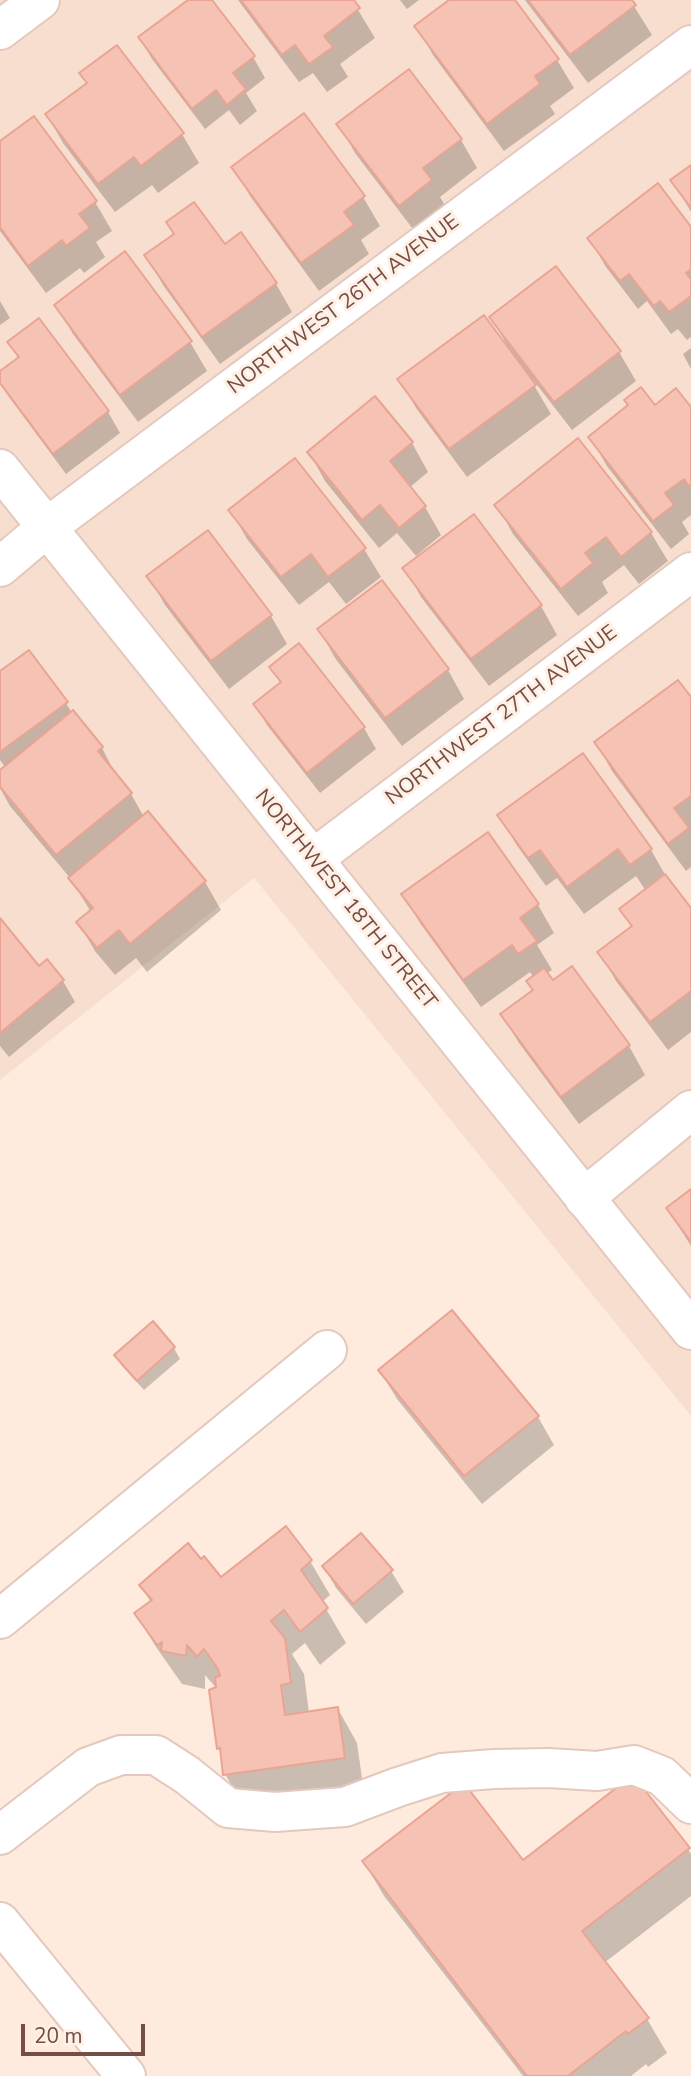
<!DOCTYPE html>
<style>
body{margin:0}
#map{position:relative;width:691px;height:2076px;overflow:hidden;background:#feebde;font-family:"Nunito Sans",sans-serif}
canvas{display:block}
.scale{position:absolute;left:21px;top:2024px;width:124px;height:32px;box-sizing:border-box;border:4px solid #754d45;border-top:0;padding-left:9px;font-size:21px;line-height:24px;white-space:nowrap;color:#754d45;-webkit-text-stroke:5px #fff0e5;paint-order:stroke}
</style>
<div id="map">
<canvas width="691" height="2076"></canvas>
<div class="scale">20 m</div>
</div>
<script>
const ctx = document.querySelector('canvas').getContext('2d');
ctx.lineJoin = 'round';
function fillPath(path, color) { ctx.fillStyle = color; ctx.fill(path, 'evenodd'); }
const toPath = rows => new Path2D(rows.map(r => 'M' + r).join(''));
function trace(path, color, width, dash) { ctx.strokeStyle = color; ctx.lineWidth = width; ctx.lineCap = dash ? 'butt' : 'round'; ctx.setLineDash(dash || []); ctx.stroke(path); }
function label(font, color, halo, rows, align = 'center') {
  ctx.font = font + ' "Nunito Sans",sans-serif'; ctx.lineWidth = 6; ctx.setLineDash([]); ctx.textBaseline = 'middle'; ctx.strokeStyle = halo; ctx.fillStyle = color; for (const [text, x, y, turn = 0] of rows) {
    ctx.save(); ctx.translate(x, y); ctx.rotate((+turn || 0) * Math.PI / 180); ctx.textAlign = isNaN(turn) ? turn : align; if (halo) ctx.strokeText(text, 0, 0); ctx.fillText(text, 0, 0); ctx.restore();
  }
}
const residential = toPath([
 [0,0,691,0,691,1416,254,878,0,1080]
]);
const shadow = toPath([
 [191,0,210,0,253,57,265,78,246,93,257,111,240,125,229,110,205,129,152,59,140,38],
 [238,0,352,0,375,38,340,64,348,77,327,92,313,73,299,82],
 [400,0,419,0,407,9],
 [452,0,513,0,557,60,574,88,550,106,555,114,504,151,433,55,417,26],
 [525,0,630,0,652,35,588,83],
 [82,74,182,134,199,163,158,193,152,185,115,212,63,143,47,115,88,84],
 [339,124,461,140,477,168,440,197,447,209,416,233,355,153],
 [0,143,95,202,112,231,96,242,105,257,84,273,80,268,46,293,0,231],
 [234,167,363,197,380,226,361,240,369,254,319,291,250,196],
 [691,167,691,212,673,181],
 [691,229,691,337,687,340,678,329,671,334,647,301,638,309,606,267,589,238],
 [147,256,276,284,292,312,220,364,163,285],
 [0,301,10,318,0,325],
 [56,305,190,342,207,371,138,422,73,334],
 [491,317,619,352,636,381,572,430,534,381,532,382,551,414,467,477,416,408,400,380,507,345],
 [39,320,108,412,120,433,66,474,9,397,0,382,0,374,19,360,9,343],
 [691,348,691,369,683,354],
 [375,399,412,443,428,472,409,488,425,507,441,535,416,556,397,533,379,548,325,481,309,452],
 [655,407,691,410,691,515,682,522,689,534,671,549,607,466,590,437],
 [497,505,651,533,668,561,639,584,624,565,602,582,608,593,578,616,513,534],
 [231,511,364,549,381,577,346,604,329,582,299,605,247,539],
 [207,532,271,616,287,644,229,689,165,605,149,577],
 [405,568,541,606,557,635,489,686,421,597],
 [382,582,448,670,464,699,402,746,335,658,319,629],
 [299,646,364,728,376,749,320,793,267,725,255,705,281,684,271,668],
 [0,673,66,703,72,713,102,748,117,777,131,794,144,817,205,882,221,910,147,972,136,958,115,975,95,951,78,922,91,912,70,878,10,806,0,788,0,772,6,768,0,760],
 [691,700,691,867,686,871,612,771,596,742],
 [500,816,651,850,667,878,691,911,691,1032,668,1050,616,981,600,953,632,928,621,910,646,891,636,876,584,914,557,878,546,886,516,844],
 [404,894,538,905,554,933,537,945,552,970,546,974,552,983,572,969,629,1046,645,1075,579,1124,519,1043,502,1015,534,991,534,978,530,972,481,1007,420,923],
 [0,921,39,968,47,962,63,981,75,1002,9,1057,0,1046],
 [691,1191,691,1246,668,1209],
 [153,1323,174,1348,180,1359,144,1390,122,1366,116,1355],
 [380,1371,538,1417,554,1445,482,1504,397,1399],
 [361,1536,391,1571,404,1592,366,1624,336,1588,324,1567],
 [310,1561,330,1595,322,1602,346,1643,320,1665,305,1643,292,1654,304,1674,309,1713,338,1709,357,1743,364,1792,245,1808,225,1774,223,1755,219,1748,217,1689,205,1675,205,1689,182,1684,156,1647,136,1614,151,1603,141,1585,201,1562,221,1579],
 [688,1849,691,1854,691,1896,604,1963,647,2019,667,2053,648,2067,646,2064,631,2076,523,2076,384,1896,364,1862,523,1862]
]);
const building = toPath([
 [188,0,212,0,255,56,233,73,246,89,227,105,216,90,192,109,138,37,188,0],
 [241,0,354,0,360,8,324,36,333,47,309,64,295,45,282,55,241,0],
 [449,0,515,0,559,59,535,76,540,84,487,124,414,26,449,0],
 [528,0,632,0,636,5,570,55,528,0],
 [117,45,184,133,141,166,134,157,98,184,45,114,87,83,79,73,117,45],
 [409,69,462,139,423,168,432,180,399,206,336,124,409,69],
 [304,113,365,196,344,212,354,225,301,263,231,167,304,113],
 [34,116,97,201,79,214,90,228,66,246,62,240,28,266,0,227,0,141,34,116],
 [691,165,691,208,670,180,691,165],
 [658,183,691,227,691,269,686,273,691,279,691,296,669,312,660,301,654,306,629,274,620,281,587,238,658,183],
 [194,202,225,244,241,232,277,283,202,337,144,255,174,234,166,222,194,202],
 [125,251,192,341,120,395,54,305,125,251],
 [556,266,621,351,554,402,489,317,556,266],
 [484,315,536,385,449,449,397,379,484,315],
 [39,318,109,411,53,454,0,383,0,371,19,357,7,342,39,318],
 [641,387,655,405,676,388,691,407,691,484,689,486,684,479,665,493,674,505,653,521,588,437,628,405,624,400,641,387],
 [375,396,413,442,390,461,426,506,399,528,380,505,362,520,307,452,375,396],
 [578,438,652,532,621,557,606,537,585,553,593,563,561,589,494,505,578,438],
 [295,458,366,548,328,577,311,554,281,577,228,510,295,458],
 [474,514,542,605,471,659,402,568,474,514],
 [208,530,272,615,211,661,146,576,208,530],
 [382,580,449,669,385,718,317,629,382,580],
 [299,643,365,727,307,773,253,704,281,682,269,667,299,643],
 [29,650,68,702,0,752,0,671,29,650],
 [678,680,691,697,691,796,674,808,689,828,668,844,594,742,678,680],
 [73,710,103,747,98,751,132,793,56,855,0,787,0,770,73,710],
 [583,753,652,849,630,865,618,849,567,887,540,850,528,858,497,815,583,753],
 [148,811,206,881,130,944,119,930,97,948,76,922,93,908,68,878,148,811],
 [488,832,539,904,520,918,537,941,518,954,512,945,463,980,401,894,488,832],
 [665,874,691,908,691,991,650,1022,597,952,632,926,619,909,665,874],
 [0,918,39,966,47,959,64,980,0,1033,0,918],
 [572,966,630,1045,561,1097,500,1014,533,990,526,981,544,968,553,980,572,966],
 [691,1189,691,1242,666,1208,691,1189],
 [452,1310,539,1416,464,1476,378,1370,452,1310],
 [153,1321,175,1347,137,1381,114,1355,153,1321],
 [286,1526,312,1560,301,1570,328,1608,300,1632,284,1610,271,1621,285,1638,291,1683,281,1685,285,1715,338,1707,345,1758,223,1775,220,1748,217,1749,209,1690,216,1687,215,1677,220,1676,218,1669,204,1649,197,1657,187,1645,186,1656,161,1651,162,1642,157,1645,134,1613,152,1600,139,1585,188,1543,201,1559,204,1556,221,1577,286,1526],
 [361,1533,393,1570,353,1604,322,1566,361,1533],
 [633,1775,690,1848,582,1931,649,2018,628,2034,626,2031,568,2076,527,2076,362,1861,464,1783,523,1860,633,1775]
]);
const minor = toPath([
 [0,30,40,0],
 [0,469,691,1330],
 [0,567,46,528,691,45],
 [313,859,691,572],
 [584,1198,691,1110],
 [0,1619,327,1350],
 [0,1835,88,1767,121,1755,156,1755,187,1775,228,1808,275,1812,345,1807,398,1787,442,1773,494,1769,548,1768,597,1771,634,1765,662,1776,691,1804],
 [0,1922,126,2076]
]);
const streetNames = [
 ["NORTHWEST 26TH AVENUE",344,305,-37],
 ["NORTHWEST 27TH AVENUE",502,716,-37],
 ["NORTHWEST 18TH STREET",345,900,51]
];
fillPath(residential, '#f8decf');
fillPath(shadow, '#0003');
fillPath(building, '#f5c2b3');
trace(building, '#e9a493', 2);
trace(minor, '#e4c8bd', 42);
trace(minor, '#fff', 38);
label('21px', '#754d45', '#fff0e5', streetNames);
</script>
